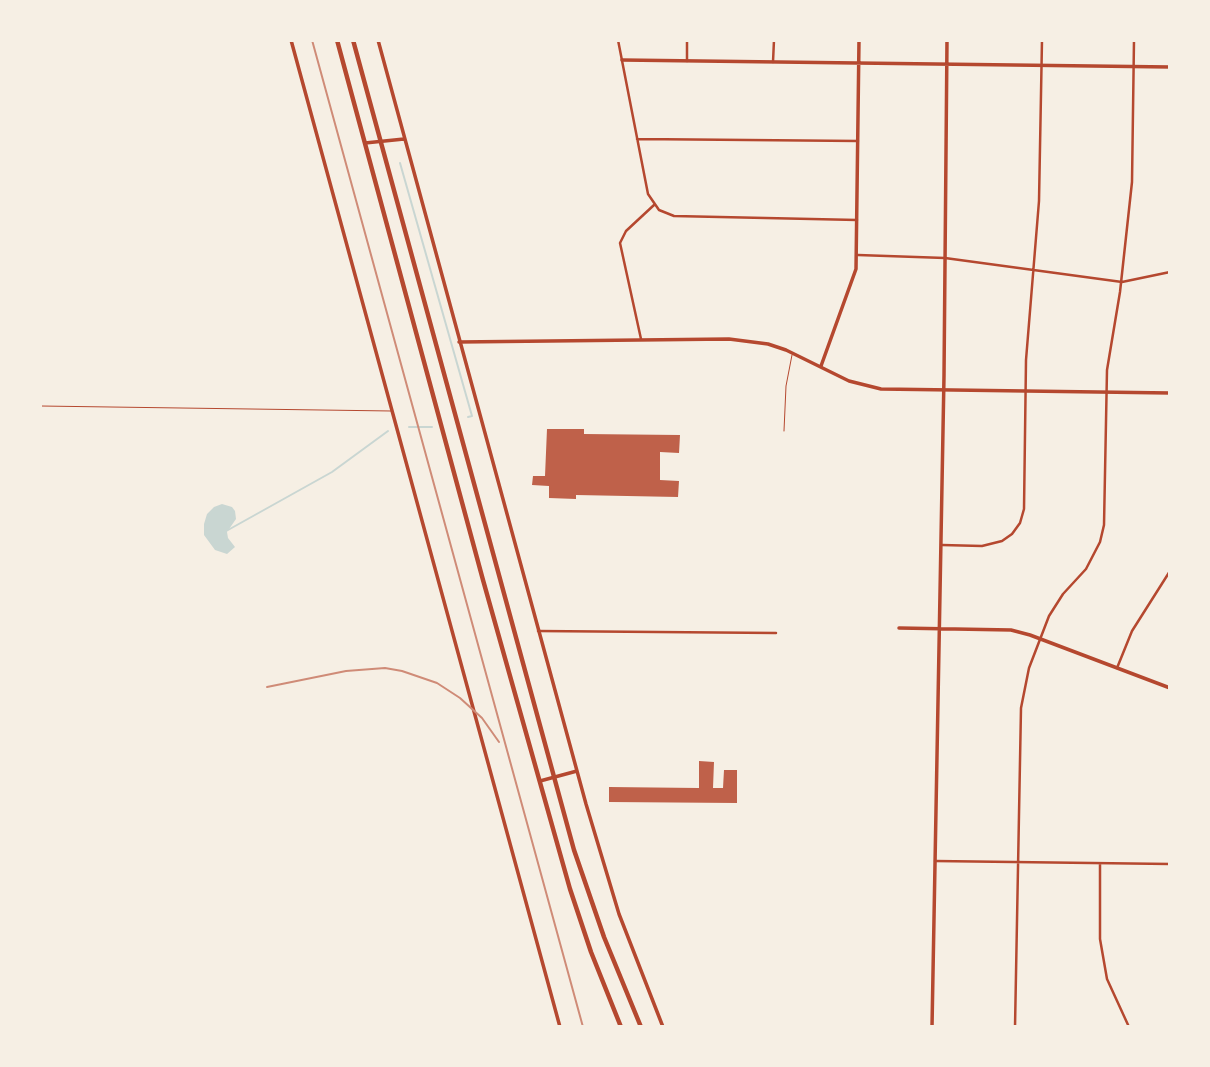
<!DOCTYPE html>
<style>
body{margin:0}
#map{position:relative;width:1210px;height:1067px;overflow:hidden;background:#f6efe4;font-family:"Alegreya Sans",sans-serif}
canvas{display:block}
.frame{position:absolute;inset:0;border:42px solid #f6efe4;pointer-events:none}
</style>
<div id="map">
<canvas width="1210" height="1067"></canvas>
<div class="frame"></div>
</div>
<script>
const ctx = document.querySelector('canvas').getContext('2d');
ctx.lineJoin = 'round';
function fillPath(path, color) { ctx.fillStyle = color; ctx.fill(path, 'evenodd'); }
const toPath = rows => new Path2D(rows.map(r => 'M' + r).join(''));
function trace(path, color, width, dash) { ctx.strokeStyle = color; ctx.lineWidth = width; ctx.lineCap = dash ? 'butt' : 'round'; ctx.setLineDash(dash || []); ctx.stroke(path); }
const water = toPath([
 [222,504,232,507,235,511,236,519,227,532,228,538,235,547,227,554,215,550,204,535,204,524,207,514,214,507]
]);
const stream = toPath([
 [400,163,472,416,468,417],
 [409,427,432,427],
 [228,530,332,472,388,431]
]);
const building = toPath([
 [547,429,584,429,584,434,680,435,679,453,660,452,660,480,679,481,678,497,576,495,576,499,549,498,549,486,532,485,533,476,545,476],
 [699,761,714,762,713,788,723,788,724,770,737,770,737,803,609,802,609,787,699,788]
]);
const service = toPath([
 [40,406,391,411],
 [784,431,786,386,792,355]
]);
const minor = toPath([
 [618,40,648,194,659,210,674,216,857,220],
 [687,61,687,40],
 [773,62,774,40],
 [637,139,858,141],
 [858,255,945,258,1122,282,1170,272],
 [641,339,620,243,626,231,654,205],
 [942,545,982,546,1002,541,1012,534,1020,523,1024,509,1026,360,1039,201,1042,40],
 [538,631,776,633],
 [1117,668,1132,631,1170,571],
 [935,861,1170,864],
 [1100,864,1100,939,1107,979,1129,1027],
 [1015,1027,1021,708,1029,668,1049,616,1063,594,1086,569,1100,542,1104,525,1107,370,1120,292,1132,182,1134,40]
]);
const tertiary = toPath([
 [291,40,560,1027],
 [378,40,586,804,619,914,663,1027],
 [622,60,1170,67],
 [365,143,404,139],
 [821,366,856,269,859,40],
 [899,628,1011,630,1030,635,1170,688],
 [540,781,577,771],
 [932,1027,944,376,947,40]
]);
const secondary = toPath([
 [459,342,729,339,768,344,786,350,849,381,881,389,1170,393]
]);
const primary = toPath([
 [337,40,483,580,570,889,591,952,621,1027],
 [353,40,574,850,604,937,641,1027]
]);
const rail = toPath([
 [312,40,583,1027],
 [267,687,346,671,385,668,402,671,437,683,460,698,482,718,499,742]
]);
fillPath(water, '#c9d6d2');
trace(stream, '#c9d6d2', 2);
fillPath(building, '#bf614a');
trace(service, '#b5482f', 1);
trace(minor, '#b5482f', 2.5);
trace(tertiary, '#b5482f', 3.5);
trace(secondary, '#b5482f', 3.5);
trace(primary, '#b5482f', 4.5);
trace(rail, '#cf8b77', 2);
</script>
